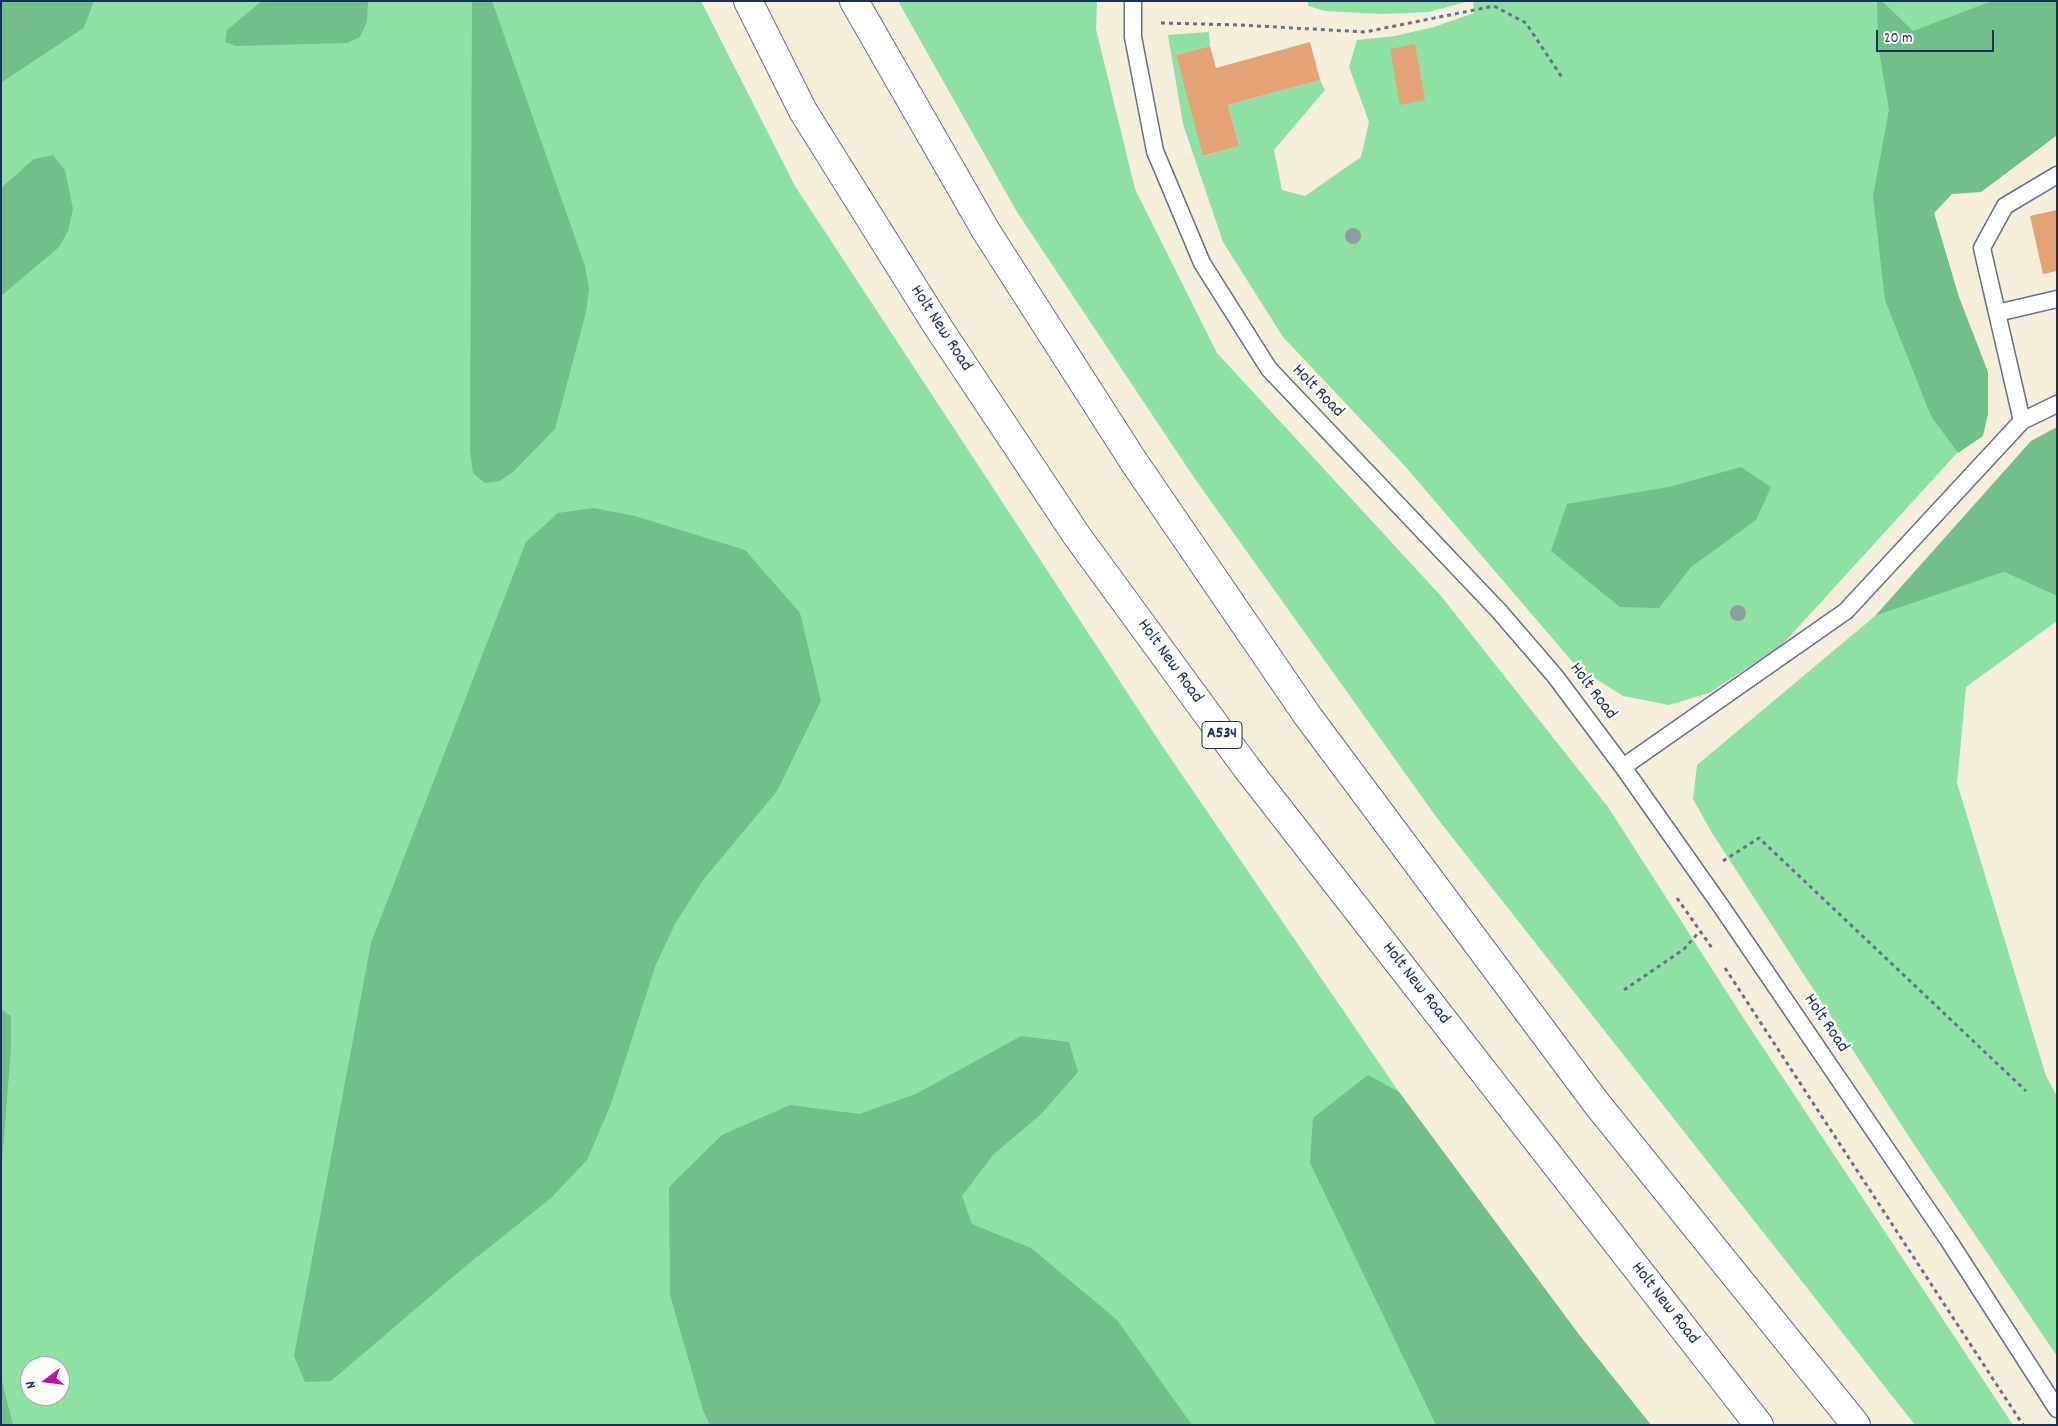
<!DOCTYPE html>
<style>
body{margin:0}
#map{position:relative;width:2058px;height:1426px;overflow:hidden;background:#f4eedb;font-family:Dekko,sans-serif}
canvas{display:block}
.frame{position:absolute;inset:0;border:2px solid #1b2f5e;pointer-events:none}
.north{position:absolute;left:20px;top:1356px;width:50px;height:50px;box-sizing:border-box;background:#fdfcf7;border:1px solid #a3aaba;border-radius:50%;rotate:255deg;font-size:14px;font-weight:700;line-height:20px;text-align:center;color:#1b2f5e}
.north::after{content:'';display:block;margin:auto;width:18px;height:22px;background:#b5179e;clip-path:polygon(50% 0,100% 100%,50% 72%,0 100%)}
.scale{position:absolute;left:1876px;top:30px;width:118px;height:22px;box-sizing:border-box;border:2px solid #1b2f5e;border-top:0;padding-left:6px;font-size:15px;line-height:18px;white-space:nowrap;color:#1b2f5e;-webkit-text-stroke:4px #fdfcf7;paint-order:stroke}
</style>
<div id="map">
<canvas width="2058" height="1426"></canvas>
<div class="frame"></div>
<div class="north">N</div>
<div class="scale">20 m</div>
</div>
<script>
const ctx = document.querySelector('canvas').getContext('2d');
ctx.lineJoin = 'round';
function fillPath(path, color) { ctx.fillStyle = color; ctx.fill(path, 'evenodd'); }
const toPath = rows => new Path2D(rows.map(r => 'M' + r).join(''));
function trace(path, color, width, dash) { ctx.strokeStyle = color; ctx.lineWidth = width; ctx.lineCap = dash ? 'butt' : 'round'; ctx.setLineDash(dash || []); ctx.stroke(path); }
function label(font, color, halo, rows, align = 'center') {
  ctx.font = font + ' Dekko,sans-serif'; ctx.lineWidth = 5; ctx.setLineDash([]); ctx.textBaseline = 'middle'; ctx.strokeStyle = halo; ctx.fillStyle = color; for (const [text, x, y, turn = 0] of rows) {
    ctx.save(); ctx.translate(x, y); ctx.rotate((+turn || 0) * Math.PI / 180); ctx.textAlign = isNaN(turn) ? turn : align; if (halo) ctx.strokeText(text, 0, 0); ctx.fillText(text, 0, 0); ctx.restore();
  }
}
const green = toPath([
 [94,1,701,1,795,186,1161,744,1399,1092,1580,1336,1651,1425,1,1425,1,83,84,28],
 [30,1366,60,1366,60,1396,30,1396],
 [898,1,1097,1,1096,29,1135,189,1217,353,1441,596,1608,807,1746,1022,2013,1425,1915,1425,1437,818,1195,479,1017,212],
 [1308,1,1470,1,1428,12,1382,14,1325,11,1308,6],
 [1473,1,2023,1,1889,48,1977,431,1781,646,1709,693,1669,705,1623,696,1577,667,1404,465,1283,337,1223,242,1183,124,1168,35,1209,32,1210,46,1176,55,1204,156,1239,146,1228,105,1320,80,1325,90,1274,150,1282,190,1305,196,1361,157,1369,122,1349,67,1357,40,1395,36,1434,27,1474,13],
 [2004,572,2057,596,2057,621,1966,687,1957,783,2046,1076,2057,1096,2057,1356,1915,1146,1712,833,1693,799,1697,765,1875,616]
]);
const forest = toPath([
 [1,1,94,1,84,28,1,83],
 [262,1,368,1,367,22,360,37,347,43,236,46,225,42,227,30],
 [472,1,492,1,585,266,589,289,586,312,555,429,514,471,500,481,485,483,473,473,470,451],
 [1877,1,1882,1,1913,31,1992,1,2057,1,2056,136,1981,192,1952,194,1934,213,1959,297,1988,372,1988,414,1983,436,1958,453,1931,416,1885,300,1873,196,1889,110,1878,45],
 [53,155,65,170,73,209,68,231,59,247,1,296,1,188,34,159],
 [2057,427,2057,596,2004,572,1875,616,2031,441],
 [1741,467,1771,487,1756,520,1691,567,1659,608,1620,607,1551,551,1567,504,1669,487],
 [593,508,635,516,745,550,800,613,821,701,777,791,703,880,676,922,656,964,611,1104,587,1160,551,1198,467,1265,331,1381,305,1382,294,1356,371,943,526,542,558,513],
 [1,1009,11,1016,11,1049,1,1175],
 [1021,1036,1069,1042,1078,1072,1041,1114,993,1155,962,1196,972,1224,1031,1248,1117,1320,1192,1425,710,1425,703,1410,670,1295,669,1187,722,1135,790,1105,859,1114,916,1094],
 [1368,1075,1399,1092,1580,1336,1651,1425,1436,1425,1310,1163,1313,1118],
 [1,1378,13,1425,1,1425]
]);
const building = toPath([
 [1310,42,1320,80,1228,105,1239,146,1203,156,1176,55,1210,46,1216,68],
 [1415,44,1425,100,1400,105,1390,49],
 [2057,210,2057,271,2043,274,2030,216]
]);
const path = toPath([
 [1161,23,1240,25,1365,32,1494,6,1526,23,1563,79],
 [1723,861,1759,838,2026,1091],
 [1677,898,1712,948],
 [1725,968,2023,1425],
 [1624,990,1684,949,1699,932]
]);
const service = toPath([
 [1133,1,1133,37,1155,151,1202,263,1269,369,1499,611,1555,676,1623,767,1723,909,1949,1241,2057,1409],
 [1997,313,2057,299],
 [2022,421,1982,248,2005,206,2057,175],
 [1623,767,1846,611,2022,421,2057,404]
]);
const trunk = toPath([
 [748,1,803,111,938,327,1077,536,1246,767,1759,1425],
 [854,1,986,231,1134,462,1307,715,1597,1104,1856,1425]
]);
const trees = [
 [1353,236],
 [1738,613]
];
const shields = [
 [1222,735,40]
];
const shieldNames = [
 ["A534",1222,735]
];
const streetNames = [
 ["Holt New Road",940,329,57],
 ["Holt Road",1317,392,46],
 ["Holt New Road",1169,662,54],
 ["Holt Road",1592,692,53],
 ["Holt New Road",1415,984,52],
 ["Holt Road",1825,1024,56],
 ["Holt New Road",1664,1304,52]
];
fillPath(green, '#8ee1a2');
fillPath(forest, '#72bf88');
fillPath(building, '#e3a377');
trace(service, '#67728a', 19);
trace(trunk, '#67728a', 30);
trace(path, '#67728a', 3, [4, 4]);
trace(service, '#fff', 16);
trace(trunk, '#fff', 28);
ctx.fillStyle = '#8d9ea0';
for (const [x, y] of trees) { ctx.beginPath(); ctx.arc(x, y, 8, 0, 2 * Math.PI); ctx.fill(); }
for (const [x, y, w] of shields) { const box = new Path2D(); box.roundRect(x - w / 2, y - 13.5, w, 27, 4); ctx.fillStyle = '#fdfcf7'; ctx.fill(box); trace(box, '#1b2f5e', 1); }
label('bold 16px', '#1b2f5e', null, shieldNames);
label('18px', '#1b2f5e', '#fdfcf7', streetNames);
</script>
